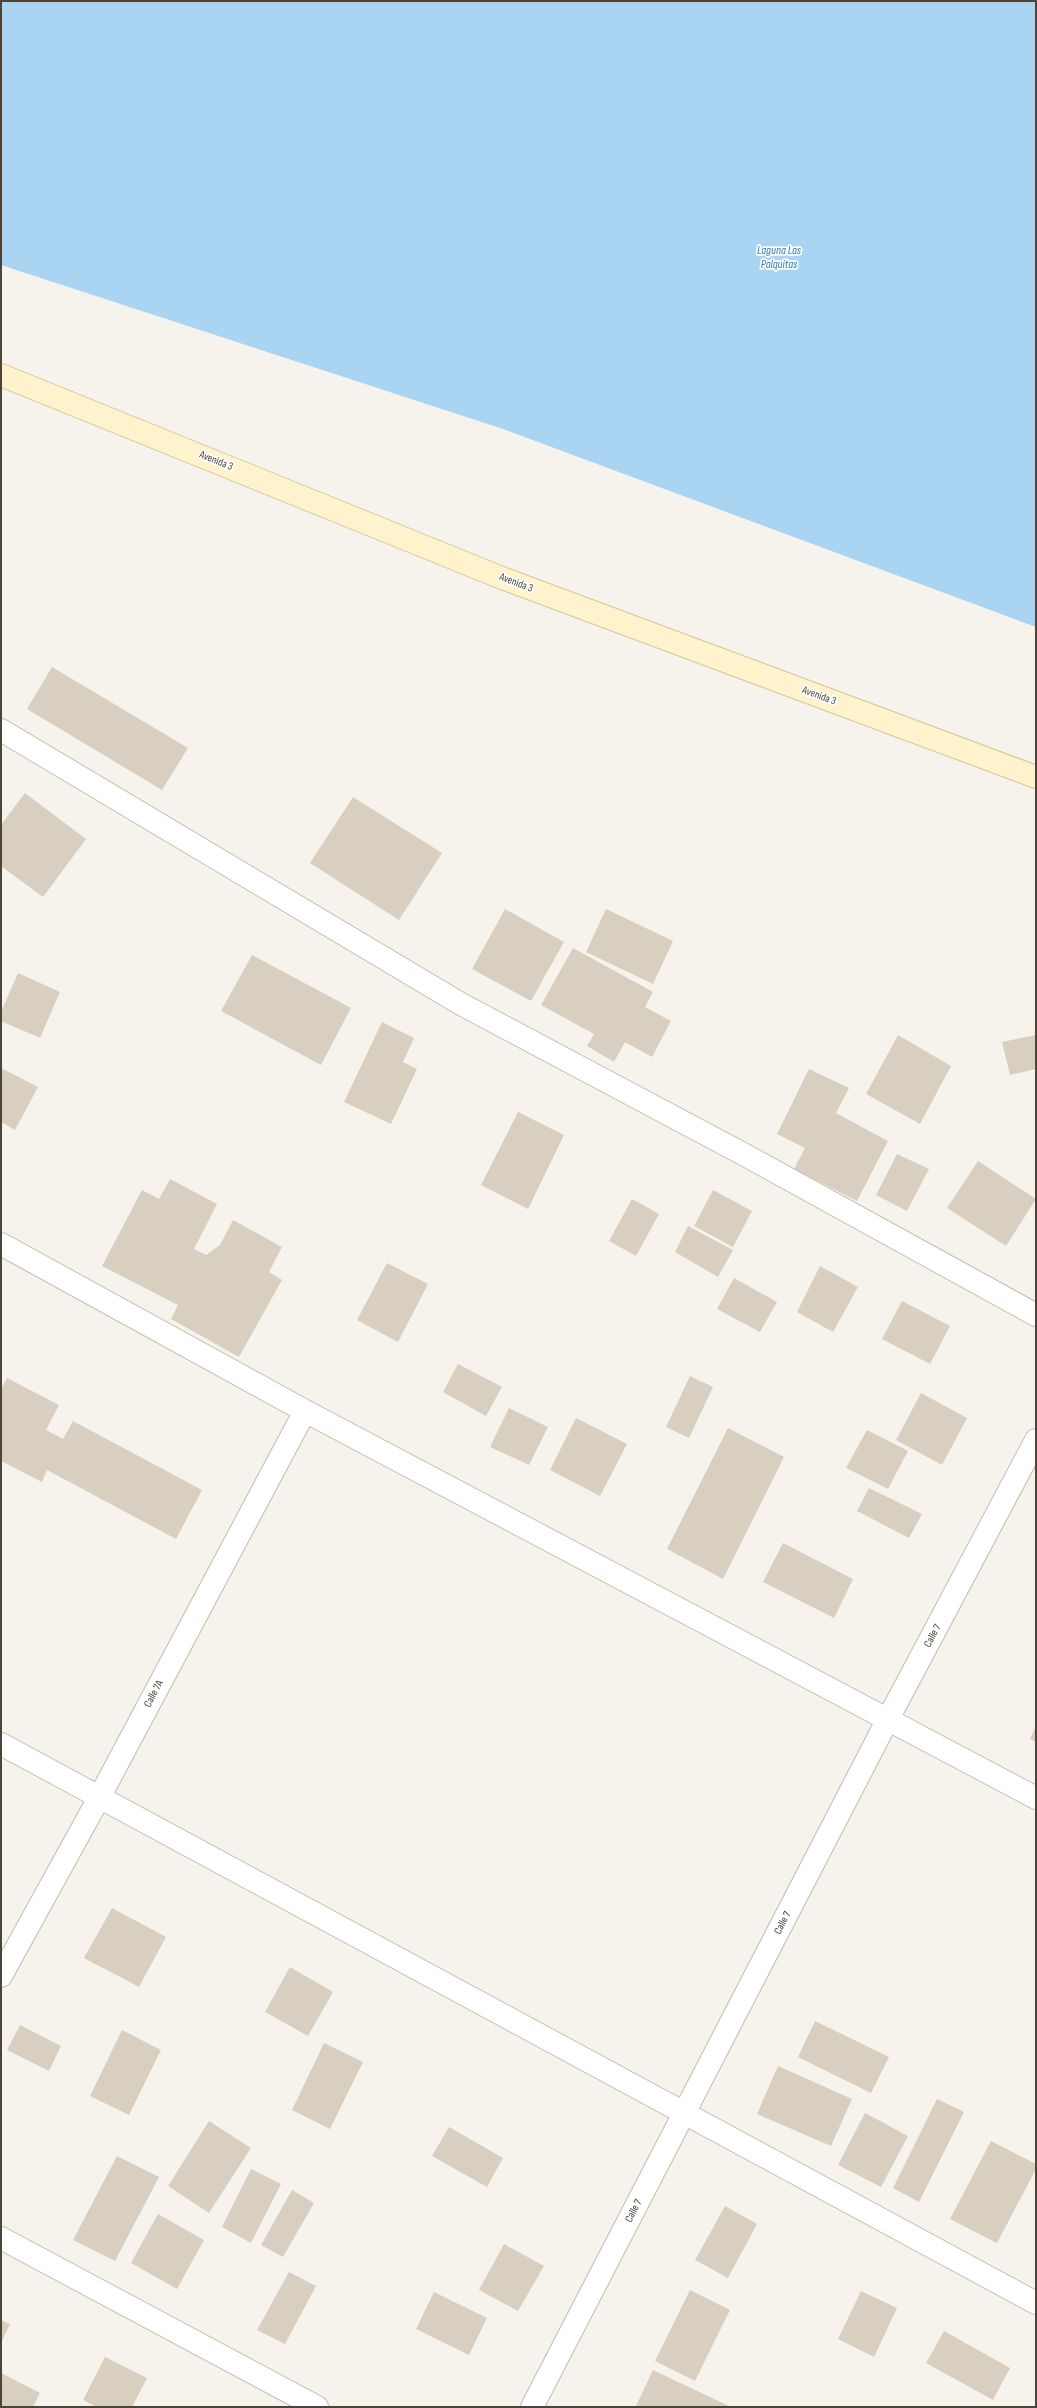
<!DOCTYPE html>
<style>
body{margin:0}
#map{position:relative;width:1037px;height:2408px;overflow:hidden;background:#f6f3ec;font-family:"Sofia Sans Condensed",sans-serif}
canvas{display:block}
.frame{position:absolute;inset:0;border:2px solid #4b4439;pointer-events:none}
</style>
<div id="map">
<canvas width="1037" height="2408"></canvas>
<div class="frame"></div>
</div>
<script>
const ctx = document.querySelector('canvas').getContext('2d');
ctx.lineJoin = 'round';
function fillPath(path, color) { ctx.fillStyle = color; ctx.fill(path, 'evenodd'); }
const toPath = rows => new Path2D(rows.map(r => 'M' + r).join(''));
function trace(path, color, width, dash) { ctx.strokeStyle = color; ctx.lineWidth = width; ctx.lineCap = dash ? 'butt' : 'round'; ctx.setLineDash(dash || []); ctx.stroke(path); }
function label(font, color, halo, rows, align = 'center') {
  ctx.font = font + ' "Sofia Sans Condensed",sans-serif'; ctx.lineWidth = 3.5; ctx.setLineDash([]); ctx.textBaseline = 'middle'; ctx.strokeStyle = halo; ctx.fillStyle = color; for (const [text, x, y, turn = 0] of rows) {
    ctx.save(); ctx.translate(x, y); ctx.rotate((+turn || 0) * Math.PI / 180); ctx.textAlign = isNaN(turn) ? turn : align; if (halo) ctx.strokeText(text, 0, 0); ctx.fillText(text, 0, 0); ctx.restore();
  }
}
const water = toPath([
 [1,1,1036,1,1036,627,503,429,1,265]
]);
const building = toPath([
 [52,667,188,748,162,790,27,709],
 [25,793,86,839,43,897,1,866,1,825],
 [353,797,442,853,399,920,310,863],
 [505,909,564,942,531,1001,472,969],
 [606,909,673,941,653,984,586,952],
 [573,948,653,992,645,1007,671,1021,652,1057,625,1042,614,1062,587,1046,594,1034,541,1005],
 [252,955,351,1008,321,1065,221,1011],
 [18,973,60,992,40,1038,1,1021,1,1012],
 [382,1022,414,1038,403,1062,417,1069,391,1124,344,1102],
 [898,1035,951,1066,920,1124,866,1094],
 [1036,1035,1036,1069,1010,1075,1002,1042],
 [1,1068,38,1087,15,1130,1,1122],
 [809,1069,849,1088,836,1113,888,1141,857,1201,794,1169,805,1148,777,1134],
 [518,1112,564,1135,528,1209,481,1185],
 [897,1154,929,1169,907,1211,876,1195],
 [978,1161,1036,1199,1006,1246,947,1208],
 [170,1179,217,1204,194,1249,206,1255,220,1245,233,1220,282,1247,269,1272,282,1280,239,1357,171,1319,178,1305,102,1266,142,1190,159,1199],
 [713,1190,752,1211,733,1247,694,1226],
 [632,1199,659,1214,636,1256,609,1241],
 [688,1226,733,1250,718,1277,675,1252],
 [387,1263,428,1284,398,1342,357,1320],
 [820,1266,858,1287,833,1332,797,1312],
 [734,1278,777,1302,760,1332,717,1309],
 [902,1301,950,1326,930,1364,882,1339],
 [458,1364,502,1387,486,1416,443,1392],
 [690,1376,713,1387,689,1438,666,1427],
 [7,1378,59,1405,46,1430,63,1439,73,1421,202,1490,176,1539,47,1470,42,1482,1,1461,1,1389],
 [921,1393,967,1418,942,1465,896,1440],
 [509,1408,548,1427,529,1465,490,1447],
 [576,1418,627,1444,600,1496,550,1470],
 [728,1428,784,1457,723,1579,667,1549],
 [867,1430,908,1451,888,1489,846,1468],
 [869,1488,922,1514,909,1538,857,1511],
 [783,1543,853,1579,834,1618,763,1582],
 [1036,1726,1036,1742,1030,1739],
 [112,1908,166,1937,139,1987,84,1958],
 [290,1967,333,1992,308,2036,265,2012],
 [815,2021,889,2057,871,2093,798,2057],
 [20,2025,61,2046,49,2071,7,2050],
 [122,2030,161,2050,129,2115,90,2096],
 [324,2043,363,2062,330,2129,292,2110],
 [778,2066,852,2099,831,2146,757,2114],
 [937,2099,964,2112,919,2202,893,2188],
 [865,2113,908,2136,881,2187,838,2165],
 [209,2121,251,2148,209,2213,168,2186],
 [449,2127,503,2158,487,2187,432,2156],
 [991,2141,1036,2164,1036,2169,997,2243,950,2219],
 [117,2156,159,2177,115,2261,73,2240],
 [251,2169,281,2184,251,2243,222,2227],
 [292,2190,314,2203,283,2257,261,2245],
 [725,2206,757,2224,728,2278,695,2260],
 [158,2214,204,2240,177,2289,131,2263],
 [504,2244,544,2266,518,2311,479,2290],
 [289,2272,316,2286,285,2344,257,2330],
 [690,2290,730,2310,695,2381,655,2361],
 [861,2291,897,2308,874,2357,838,2339],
 [434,2292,487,2318,469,2355,416,2329],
 [1,2320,10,2324,1,2343],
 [944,2331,1010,2368,993,2400,926,2363],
 [105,2357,147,2378,132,2407,97,2407,83,2400],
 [653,2370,731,2407,639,2407,636,2406],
 [1,2373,40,2393,33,2407,1,2407]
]);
const minor = toPath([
 [1,730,461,1004,745,1155,1036,1315],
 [1,1244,305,1411,1036,1798],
 [1,1744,1036,2303],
 [1,1976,99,1798,305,1411],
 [1,2238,317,2407]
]);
const tertiary = toPath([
 [532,2407,888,1719,1036,1440]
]);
const secondary = toPath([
 [1,375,502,578,1036,777]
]);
const streetNames = [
 ["Avenida 3",216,461,22],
 ["Avenida 3",516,583,21],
 ["Avenida 3",819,696,20],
 ["Calle 7",933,1636,-62],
 ["Calle 7A",154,1694,-62],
 ["Calle 7",783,1923,-63],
 ["Calle 7",634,2211,-63]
];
const waterNames = [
 ["Laguna Las",779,251],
 ["Palquitas",779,265]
];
fillPath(water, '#a9d4f2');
fillPath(building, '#d8cfc1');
trace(minor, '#c2bbae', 24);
trace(tertiary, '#c2bbae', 24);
trace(secondary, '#d6c79b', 24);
trace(minor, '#fff', 22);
trace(tertiary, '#fff', 22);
trace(secondary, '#fff3cd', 22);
label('11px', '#4b4439', '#fff', streetNames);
label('italic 12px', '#2e7ab2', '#fff', waterNames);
</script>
